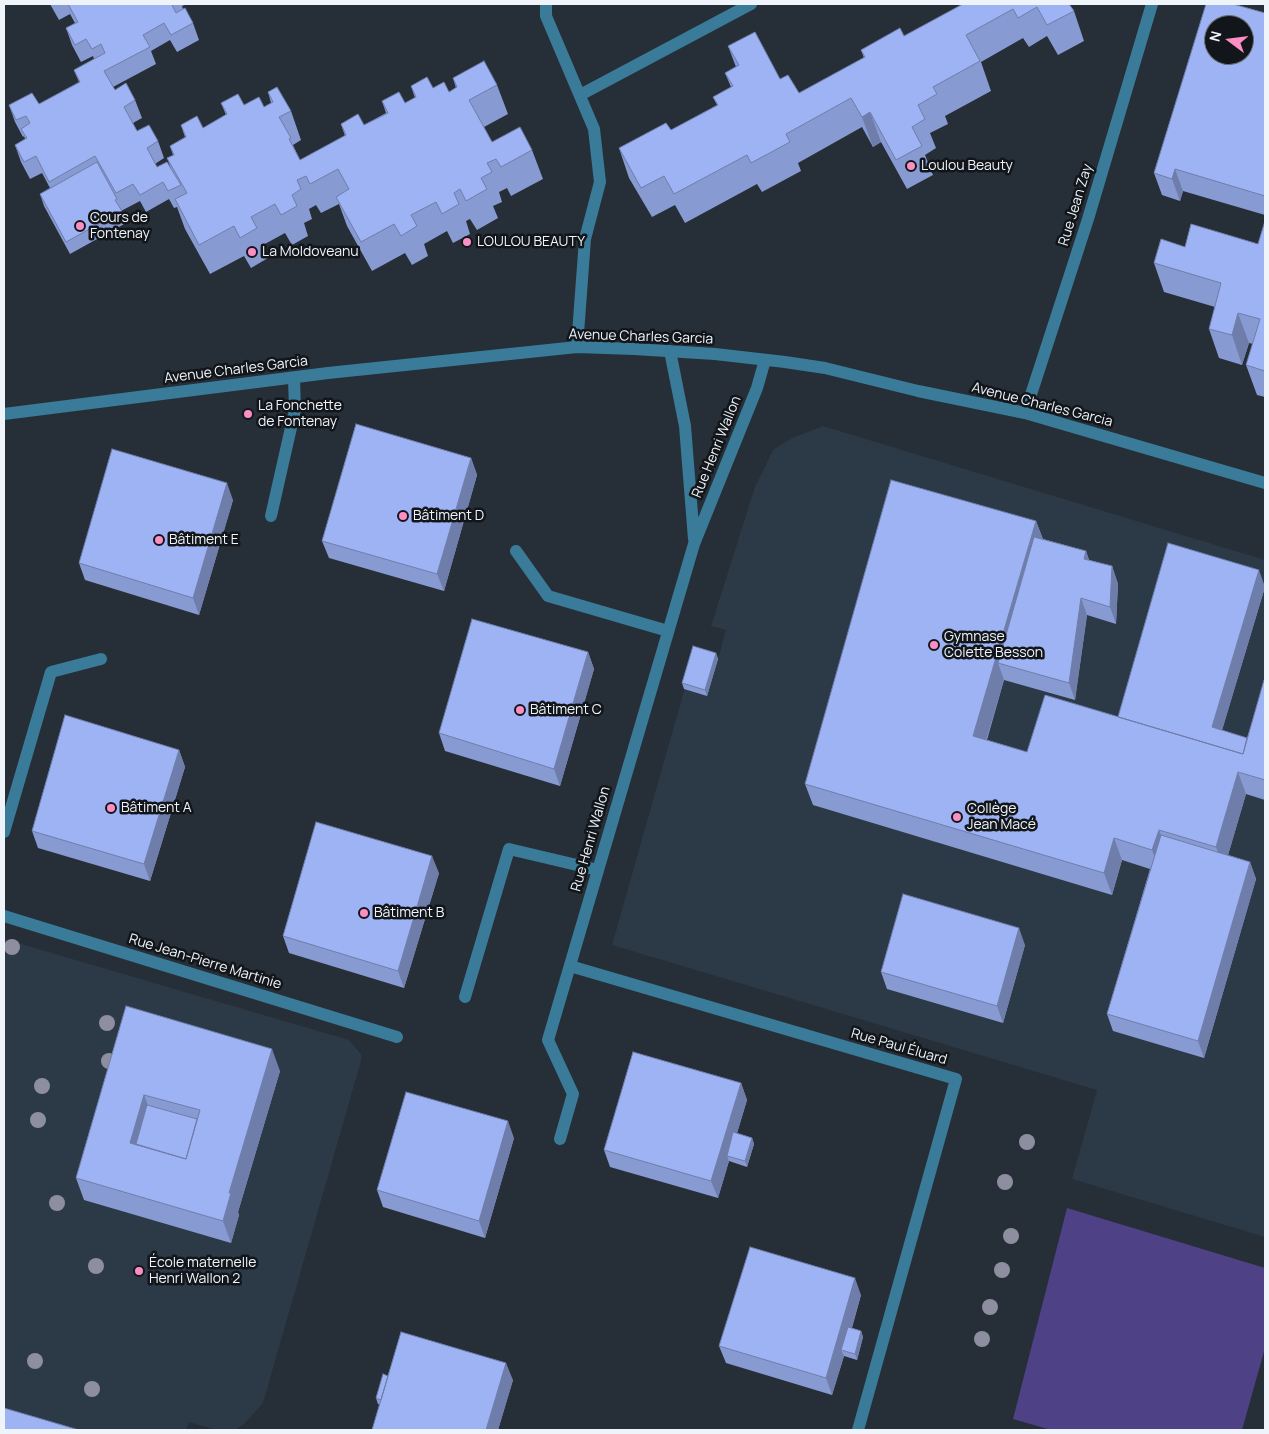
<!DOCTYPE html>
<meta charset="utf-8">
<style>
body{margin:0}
#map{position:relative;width:1269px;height:1434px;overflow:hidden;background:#262e37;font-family:Manrope,sans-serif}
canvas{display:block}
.frame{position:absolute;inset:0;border:5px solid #eef4fa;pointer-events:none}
.north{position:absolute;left:1204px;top:15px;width:50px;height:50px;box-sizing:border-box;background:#12161a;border:1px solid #6a6f74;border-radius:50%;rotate:285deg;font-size:14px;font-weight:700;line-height:20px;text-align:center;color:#eef4fa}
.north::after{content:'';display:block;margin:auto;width:18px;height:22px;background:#fb8fc4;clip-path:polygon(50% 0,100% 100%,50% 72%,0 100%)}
</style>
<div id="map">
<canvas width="1269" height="1434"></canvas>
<div class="frame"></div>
<div class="north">N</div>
</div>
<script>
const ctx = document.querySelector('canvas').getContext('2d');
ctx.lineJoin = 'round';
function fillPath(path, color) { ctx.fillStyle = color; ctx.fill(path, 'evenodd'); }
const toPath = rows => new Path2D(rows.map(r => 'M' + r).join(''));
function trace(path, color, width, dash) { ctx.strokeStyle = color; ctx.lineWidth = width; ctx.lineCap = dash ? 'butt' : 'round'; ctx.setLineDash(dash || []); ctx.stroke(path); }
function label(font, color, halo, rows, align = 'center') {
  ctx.font = font + ' Manrope,sans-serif'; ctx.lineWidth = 5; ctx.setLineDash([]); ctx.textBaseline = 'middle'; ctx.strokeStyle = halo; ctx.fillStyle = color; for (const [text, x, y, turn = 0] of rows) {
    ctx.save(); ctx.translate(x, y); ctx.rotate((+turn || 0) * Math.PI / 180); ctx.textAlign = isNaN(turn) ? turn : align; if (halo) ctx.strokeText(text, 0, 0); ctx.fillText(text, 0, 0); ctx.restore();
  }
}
const built = toPath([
 [823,426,1265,560,1265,1237,1072,1179,1097,1090,612,945,695,652,718,659,726,630,711,626,755,487,773,450,792,438],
 [4,939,349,1040,361,1054,361,1061,263,1403,244,1424,235,1430,216,1430,189,1422,186,1430,4,1430]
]);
const green = toPath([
 [1067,1208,1265,1268,1265,1348,1242,1430,1051,1430,1013,1419]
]);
const service = toPath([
 [546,4,546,16,594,129,600,182,585,239,577,347],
 [580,95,751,4],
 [271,516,295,410,294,378],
 [516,551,548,596,668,631],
 [4,832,51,672,101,659],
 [4,916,397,1037],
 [570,966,956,1079,858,1430],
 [465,997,509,849,598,870]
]);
const minor = toPath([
 [670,351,685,426,694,539],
 [1025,413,1088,219,1152,4],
 [4,414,328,373,577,347,634,349,715,354,785,362,825,368,918,391,1025,413,1265,483],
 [560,1139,573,1094,548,1040,694,544,757,388,765,360]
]);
const trees = [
 [12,947],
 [107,1023],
 [109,1061],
 [42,1086],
 [38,1120],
 [1027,1142],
 [1005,1182],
 [57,1203],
 [1011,1236],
 [96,1266],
 [1002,1270],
 [990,1307],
 [982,1339],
 [35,1361],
 [92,1389]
];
const wall = toPath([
 [50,4,187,4,182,6,183,9,193,23,199,40,177,52,170,40,151,51,156,64,113,87,115,90,135,100,142,118,133,123,137,131,158,141,164,158,155,164,157,167,171,169,167,158,173,155,170,146,185,137,181,125,203,128,226,115,221,103,264,107,271,103,268,92,291,111,301,140,293,145,300,160,345,136,341,124,364,125,386,113,382,101,405,103,415,98,411,86,433,88,449,92,456,88,453,78,497,85,508,114,484,127,492,142,532,150,543,179,511,196,507,188,499,192,502,202,493,206,498,218,477,230,470,219,466,221,470,234,453,243,447,231,424,244,428,256,412,265,405,253,372,271,347,226,339,204,321,213,316,205,309,209,312,219,304,223,308,236,292,245,285,233,263,245,268,258,251,268,244,256,210,274,185,229,177,207,174,208,169,199,146,212,140,201,121,211,126,223,70,254,44,206,40,194,50,188,42,173,30,179,21,162,15,145,25,139,24,136,23,137,15,122,9,105,39,104,79,82,74,70,94,59,93,56,81,62,72,45,66,28,75,23,70,14,59,20],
 [963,4,1069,4,1074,11,1084,41,1058,55,1047,36,1029,47,1023,38,981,62,991,91,945,116,948,124,930,133,936,148,925,155,933,175,907,189,881,142,873,147,862,127,798,163,801,171,762,192,757,184,685,223,675,205,652,217,629,178,619,148,671,130,717,105,713,97,731,87,725,73,736,67,728,46,780,79,799,93,864,58,861,50,904,36],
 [1265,13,1265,215,1183,191,1180,201,1162,195,1154,173],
 [1265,221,1265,397,1257,395,1246,365,1253,344,1249,343,1242,365,1219,358,1209,329,1215,307,1164,292,1154,263,1185,247,1258,244],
 [471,458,477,475,444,591,329,558,322,541],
 [233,500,199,615,85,580,79,563],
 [1036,521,1043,539,1086,551,1089,560,1112,566,1118,584,1116,624,1087,615,1075,700,1004,680,987,740,1027,752,1118,717,1265,587,1222,730,1247,738,1265,680,1265,800,1246,794,1228,855,1250,862,1256,879,1204,1058,1113,1031,1107,1014,1150,869,1122,860,1112,895,813,805,805,784],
 [588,652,594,669,560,786,445,751,439,733],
 [716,653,718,659,707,696,684,689,682,683],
 [179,750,185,767,150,881,38,848,32,831],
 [439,873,404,988,289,953,283,936],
 [1025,945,1003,1023,887,989,881,972],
 [126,1006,280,1071,238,1212,239,1215,231,1243,84,1200,76,1178],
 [741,1083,747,1100,737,1133,752,1138,754,1144,747,1167,729,1161,718,1198,610,1167,604,1150],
 [514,1138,485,1238,383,1207,377,1190],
 [861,1295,852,1328,861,1331,863,1337,857,1360,844,1356,832,1395,726,1363,719,1346],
 [388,1376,513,1380,498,1430,372,1430,380,1405,378,1404,376,1398]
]);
const shadedWall = toPath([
 [870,112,881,142,873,147,862,117],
 [1175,169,1183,191,1180,201,1172,179],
 [1238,313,1249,343,1242,365,1232,335],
 [471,458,477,475,444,591,437,574],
 [227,483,233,500,199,615,193,598],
 [1036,521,1044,543,998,663,1004,680,981,757,973,736],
 [1086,551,1092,568,1084,559],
 [1112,566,1118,584,1116,624,1110,607],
 [1259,570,1265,587,1218,744,1212,727],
 [1081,598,1087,615,1075,700,1069,683],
 [588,652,594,669,560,786,554,769],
 [716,653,718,659,707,696,705,690],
 [179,750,185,767,150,881,144,864],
 [1238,772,1246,794,1224,869,1216,847],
 [1159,830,1167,852,1160,872,1152,850],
 [1114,838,1122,860,1112,895,1104,873],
 [432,856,439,873,404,988,398,971],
 [1250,862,1256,879,1204,1058,1198,1041],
 [1019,928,1025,945,1003,1023,997,1006],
 [272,1049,280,1071,238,1212,239,1215,231,1243,223,1221,229,1193],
 [741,1083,747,1100,730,1157,727,1156,729,1161,718,1198,711,1181],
 [144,1095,152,1116,141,1155,130,1143],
 [508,1121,514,1138,485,1238,479,1221],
 [752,1138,754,1144,747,1167,745,1161],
 [855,1278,861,1295,845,1351,841,1350,844,1356,832,1395,826,1378],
 [861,1331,863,1337,857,1360,855,1354],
 [506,1363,513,1380,498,1430,486,1430]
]);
const building = toPath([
 [68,4,173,4,172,5,176,13,185,8,193,23,171,35,164,23,143,35,150,47,104,71,115,90,126,83,135,100,124,107,137,131,149,125,158,141,147,148,157,167,167,162,181,185,168,191,163,182,140,195,133,184,116,193,95,156,49,182,36,156,24,162,15,145,27,138,21,129,30,123,26,116,16,120,9,105,32,93,39,104,80,82,74,70,105,53,101,44,92,49,86,39,75,45,66,28,78,22,68,4],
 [963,4,1069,4,1074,11,1047,25,1037,7,1018,18,1013,9,966,35,980,61,933,87,937,94,918,105,925,119,912,127,922,146,896,160,870,112,862,117,851,98,786,134,790,142,751,163,747,155,674,194,664,176,641,188,619,148,666,123,671,130,718,105,713,97,733,86,725,73,739,65,728,46,755,32,780,79,788,75,799,93,865,57,861,50,900,28,904,36,963,4],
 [1206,4,1233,4,1265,13,1265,196,1175,169,1172,179,1154,173,1206,4],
 [1214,25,1244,25,1244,55,1214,55,1214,25],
 [484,61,497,85,469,100,492,142,520,127,532,150,501,167,496,159,487,163,492,172,481,178,487,189,466,201,460,189,454,193,459,204,442,214,436,202,411,215,417,226,401,236,394,224,361,242,336,197,349,189,338,169,310,184,306,176,297,180,301,189,292,195,297,206,281,215,275,204,251,217,257,228,240,238,234,226,199,245,175,199,187,193,167,158,174,155,170,146,186,137,181,125,197,116,203,128,227,114,221,103,238,94,244,105,259,97,264,107,273,102,268,92,277,87,291,111,279,117,291,138,289,139,300,160,346,135,341,124,358,114,364,125,388,113,382,101,399,92,405,103,416,97,411,86,427,77,433,88,444,82,449,92,457,87,453,78,484,61],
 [97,162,117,199,115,200,122,211,66,242,40,194,97,162],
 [1265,221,1265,371,1246,365,1260,319,1238,313,1232,335,1209,329,1221,283,1154,263,1161,239,1185,247,1191,224,1258,244,1265,221],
 [356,424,471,458,437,574,322,541,356,424],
 [112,449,227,483,193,598,79,563,112,449],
 [891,480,1036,521,973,736,1027,752,1045,695,1243,754,1264,680,1265,680,1265,780,1238,772,1216,847,1159,830,1152,850,1114,838,1104,873,805,784,891,480],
 [1034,537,1086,551,1084,559,1112,566,1110,607,1081,598,1069,683,998,663,1034,537],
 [1168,543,1259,570,1212,727,1247,738,1243,754,1118,717,1168,543],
 [472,619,588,652,554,769,439,733,472,619],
 [693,646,716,653,705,690,682,683,693,646],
 [65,715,179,750,144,864,32,831,65,715],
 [316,822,432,856,398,971,283,936,316,822],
 [1161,835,1250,862,1198,1041,1107,1014,1161,835],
 [903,894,1019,928,997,1006,881,972,903,894],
 [126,1006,272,1049,229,1193,231,1193,223,1221,76,1178,126,1006],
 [144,1095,200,1110,186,1159,130,1143,144,1095],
 [633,1052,741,1083,711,1181,604,1150,633,1052],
 [406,1092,508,1121,479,1221,377,1190,406,1092],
 [147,1105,197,1119,186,1159,136,1144,147,1105],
 [733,1132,752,1138,745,1161,727,1156,733,1132],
 [750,1247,855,1278,826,1378,719,1346,750,1247],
 [848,1327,861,1331,855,1354,841,1350,848,1327],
 [401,1332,506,1363,486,1430,372,1430,401,1332],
 [383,1374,388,1376,381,1400,376,1398,383,1374],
 [4,1408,79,1430,4,1430,4,1408]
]);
const markers = [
 [911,166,5,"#fb8fc4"],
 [80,226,5,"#fb8fc4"],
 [467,242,5,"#fb8fc4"],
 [252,252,5,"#fb8fc4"],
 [248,414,5,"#fb8fc4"],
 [403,516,5,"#fb8fc4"],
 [159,540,5,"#fb8fc4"],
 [934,645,5,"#fb8fc4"],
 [520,710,5,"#fb8fc4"],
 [111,808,5,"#fb8fc4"],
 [957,817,5,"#fb8fc4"],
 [364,913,5,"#fb8fc4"],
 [139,1271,5,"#fb8fc4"]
];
const poiNames = [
 ["Loulou Beauty",921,166],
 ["Cours de",90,218],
 ["Fontenay",90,234],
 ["LOULOU BEAUTY",477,242],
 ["La Moldoveanu",262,252],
 ["La Fonchette",258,406],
 ["de Fontenay",258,422],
 ["Bâtiment D",413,516],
 ["Bâtiment E",169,540],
 ["Gymnase",944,637],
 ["Colette Besson",944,653],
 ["Bâtiment C",530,710],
 ["Bâtiment A",121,808],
 ["Collège",967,809],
 ["Jean Macé",967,825],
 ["Bâtiment B",374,913],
 ["École maternelle",149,1263],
 ["Henri Wallon 2",149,1279]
];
const streetNames = [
 ["Rue Jean Zay",1076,205,-73],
 ["Avenue Charles Garcia",641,337,2],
 ["Avenue Charles Garcia",236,370,-7],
 ["Avenue Charles Garcia",1042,405,14],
 ["Rue Henri Wallon",717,447,-68],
 ["Rue Henri Wallon",591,839,-74],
 ["Rue Jean-Pierre Martinie",205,962,17],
 ["Rue Paul Éluard",899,1047,16]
];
fillPath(built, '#2c3947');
fillPath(green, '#4f4185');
trace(service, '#397b98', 12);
trace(minor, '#397b98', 12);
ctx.fillStyle = '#8d8fa0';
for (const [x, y] of trees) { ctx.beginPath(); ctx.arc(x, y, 8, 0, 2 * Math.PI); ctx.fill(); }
fillPath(wall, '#889ad2');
fillPath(shadedWall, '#6f7dab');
fillPath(building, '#9eb3f4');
trace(building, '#6f7dab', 1);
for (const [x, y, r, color] of markers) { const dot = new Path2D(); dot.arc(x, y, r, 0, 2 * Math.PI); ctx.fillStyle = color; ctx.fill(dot); trace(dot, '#12161a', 2); }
label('14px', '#eef4fa', '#12161a', poiNames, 'left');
label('14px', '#eef4fa', '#12161a', streetNames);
</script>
